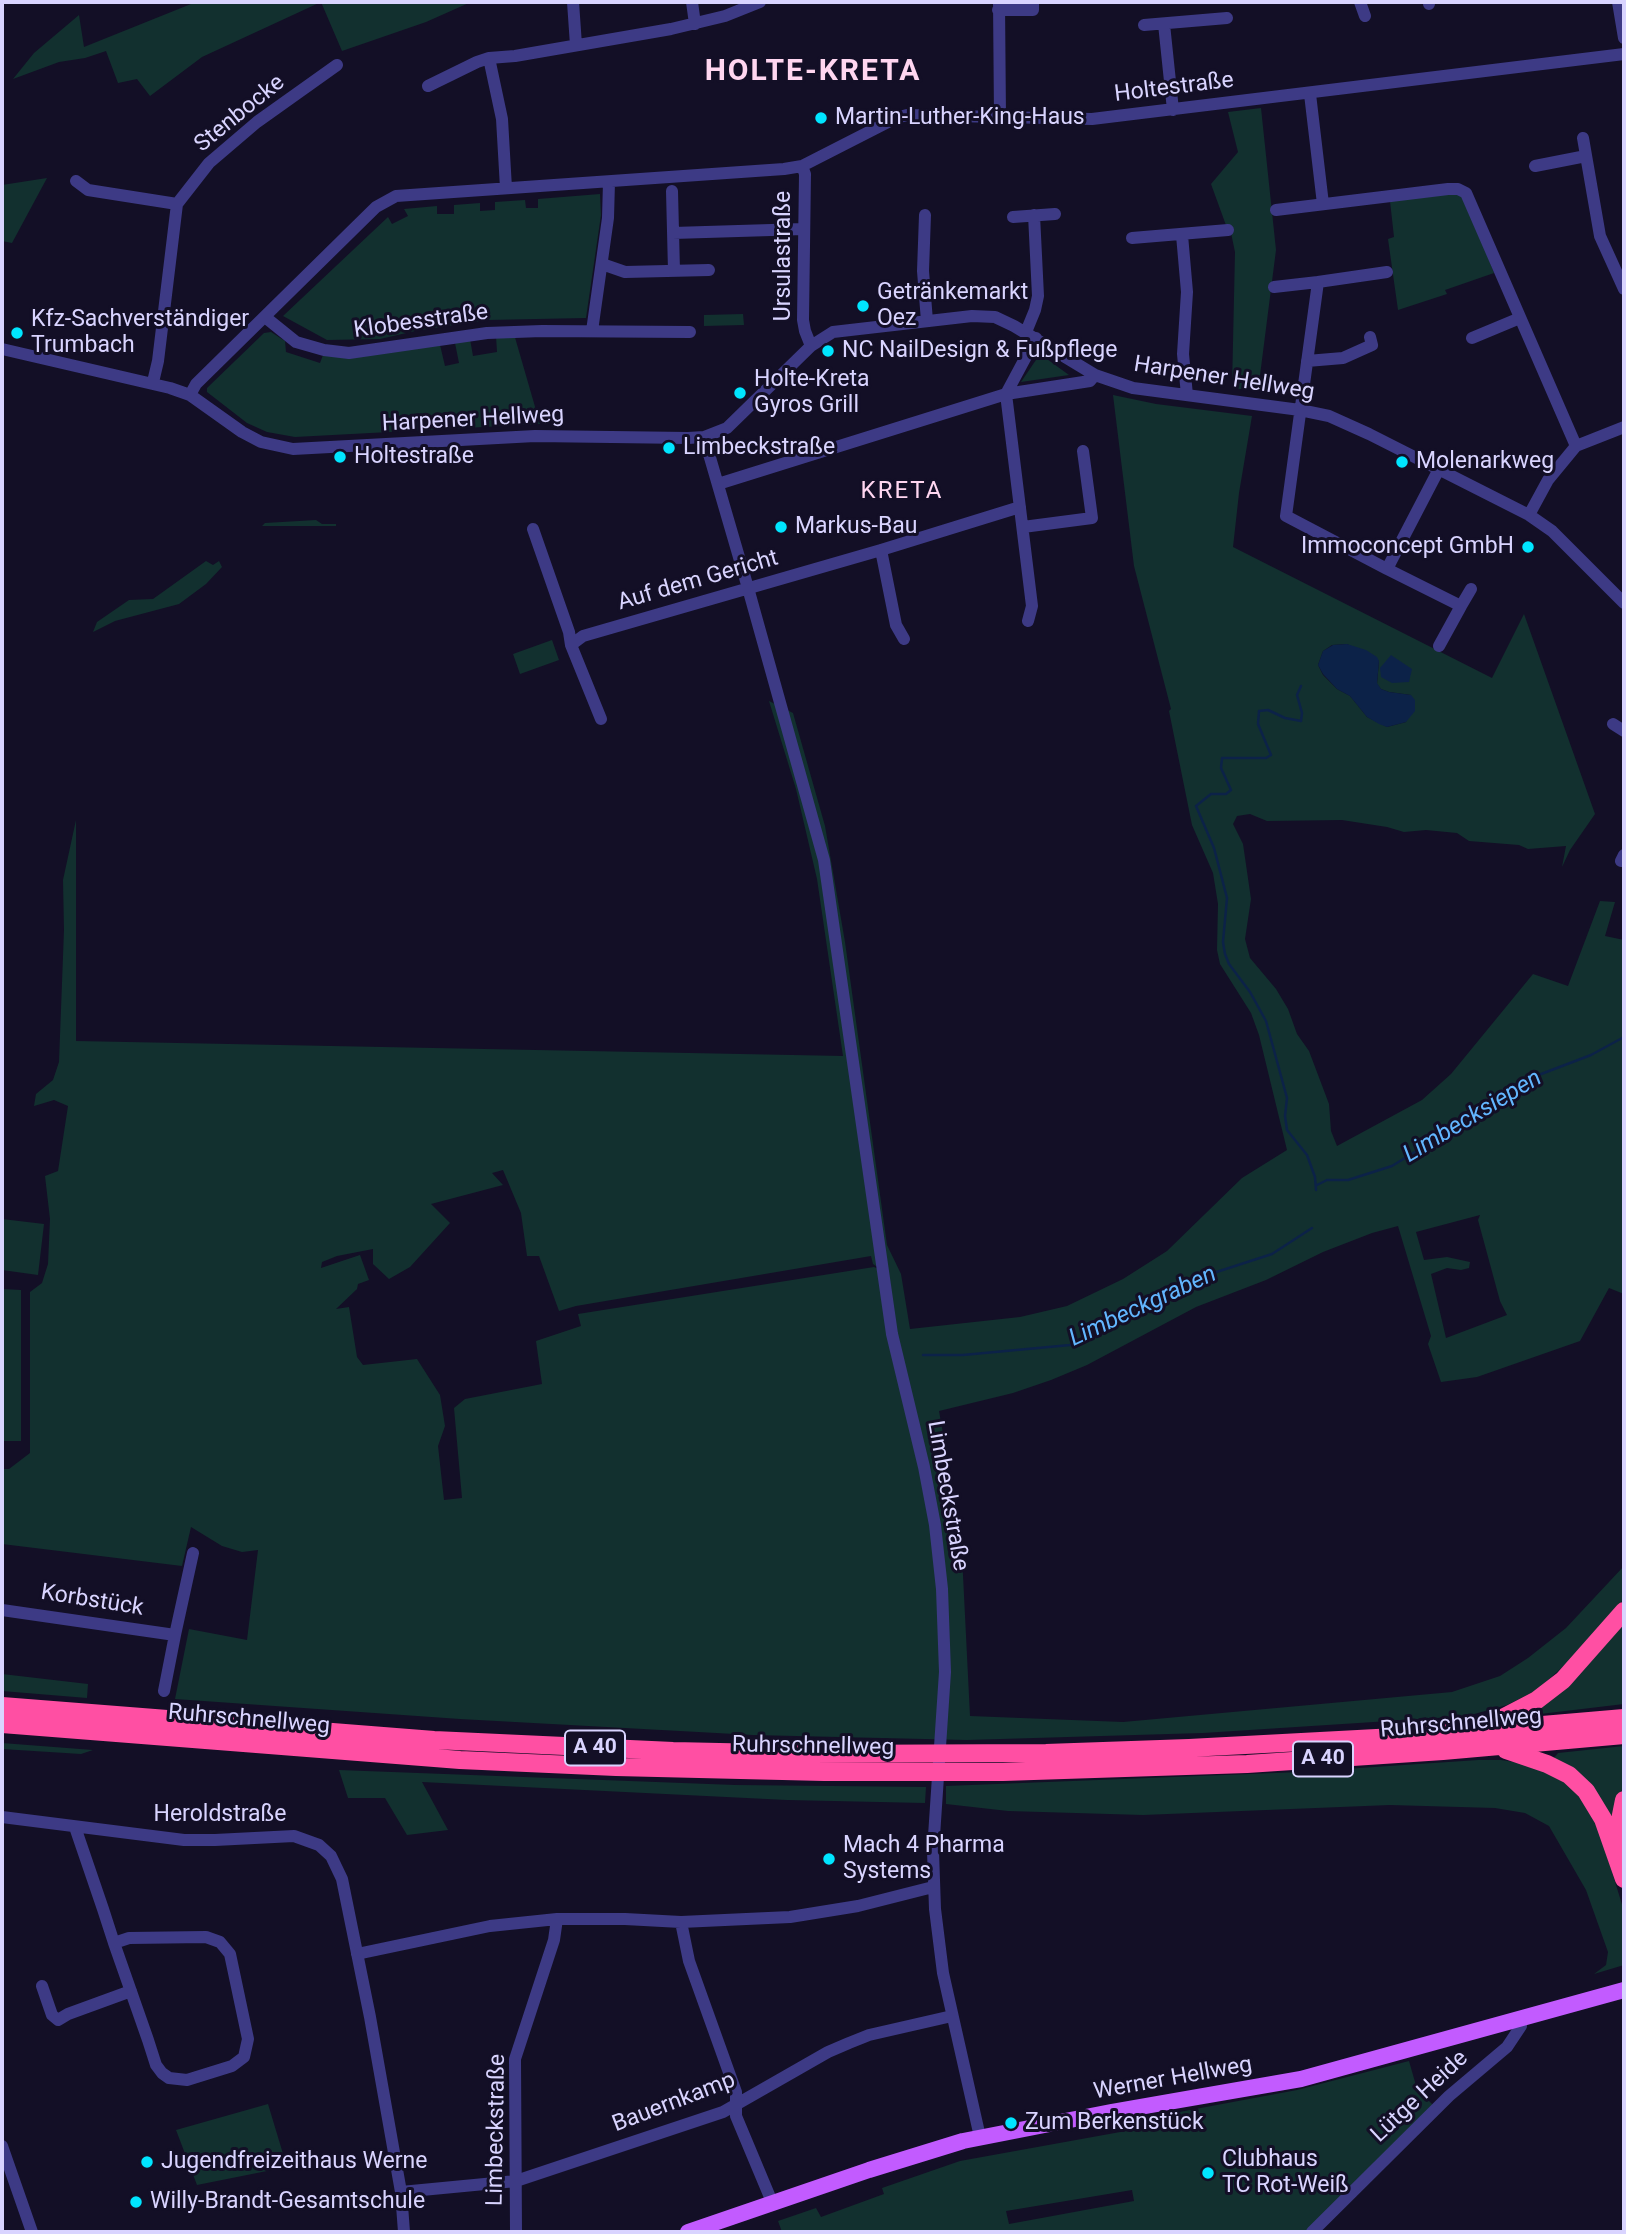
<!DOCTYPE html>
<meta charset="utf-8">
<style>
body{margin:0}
#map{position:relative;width:1626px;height:2234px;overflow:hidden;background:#130f26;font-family:Roboto,sans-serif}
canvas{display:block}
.frame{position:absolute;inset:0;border:4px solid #d9d4ff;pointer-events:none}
</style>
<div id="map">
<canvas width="1626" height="2234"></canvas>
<div class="frame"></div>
</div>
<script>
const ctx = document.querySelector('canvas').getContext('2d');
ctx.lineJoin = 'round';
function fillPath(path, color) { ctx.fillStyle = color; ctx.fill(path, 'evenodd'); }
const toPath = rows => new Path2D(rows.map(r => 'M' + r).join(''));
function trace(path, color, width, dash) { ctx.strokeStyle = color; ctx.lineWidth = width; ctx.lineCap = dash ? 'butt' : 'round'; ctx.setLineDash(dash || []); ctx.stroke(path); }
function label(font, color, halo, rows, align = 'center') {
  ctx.font = font + ' Roboto,sans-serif'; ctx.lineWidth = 6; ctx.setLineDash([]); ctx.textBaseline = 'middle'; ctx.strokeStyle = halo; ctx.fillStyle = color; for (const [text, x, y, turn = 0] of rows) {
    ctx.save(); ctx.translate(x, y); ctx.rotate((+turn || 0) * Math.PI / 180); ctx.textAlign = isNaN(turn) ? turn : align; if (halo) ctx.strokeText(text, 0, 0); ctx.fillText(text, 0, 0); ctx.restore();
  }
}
const green = toPath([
 [196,2,471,2,426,22,342,51,321,2,202,57,150,96,137,79,118,83,106,51,85,58,59,62,13,79,34,53,79,15,84,47],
 [1261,108,1276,250,1258,391,1232,388,1235,252,1230,228,1227,228,1211,184,1238,152,1228,112],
 [47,178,12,243,2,241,2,185],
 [1457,192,1464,196,1494,273,1445,290,1447,294,1398,310,1388,239,1394,237,1390,201],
 [600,194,601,215,586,318,487,320,415,331,380,339,327,340,283,316,388,217,392,224,408,216,404,209,437,206,437,214,454,214,454,205,480,203,480,211,495,210,495,202,525,200,526,208,538,208,538,199],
 [743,314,744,325,704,326,704,315],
 [271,332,285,341,286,352,320,363,323,355,440,345,445,366,459,363,455,343,470,339,473,356,497,352,496,336,514,334,540,424,295,437,267,432,247,423,207,392,207,388,264,333],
 [1040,354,1069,375,1021,382],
 [1113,395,1156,404,1252,416,1239,493,1233,547,1492,678,1524,614,1595,814,1570,850,1562,867,1566,846,1528,849,1519,845,1469,841,1457,833,1426,830,1404,832,1387,827,1342,820,1267,821,1250,814,1237,816,1233,824,1243,844,1251,899,1245,939,1250,958,1276,989,1288,1009,1297,1034,1309,1051,1329,1104,1331,1131,1337,1146,1422,1100,1451,1074,1533,974,1568,986,1600,901,1615,902,1605,936,1624,940,1624,1294,1609,1288,1580,1341,1477,1377,1441,1382,1428,1344,1431,1336,1398,1226,1372,1233,1323,1252,1266,1280,1196,1307,1087,1365,1051,1380,1013,1393,939,1411,961,1535,970,1716,1123,1722,1452,1692,1500,1676,1528,1658,1566,1628,1624,1566,1624,1599,1568,1662,1537,1690,1507,1705,1467,1716,1203,1733,967,1740,753,1735,460,1719,175,1699,189,1629,247,1640,258,1550,242,1552,222,1546,191,1527,182,1566,2,1544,2,1469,9,1469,30,1453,30,1292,42,1283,48,1264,50,1219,45,1176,58,1171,68,1106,54,1100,34,1106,36,1094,53,1080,59,1062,64,930,63,880,76,820,76,1041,843,1056,817,879,796,789,769,701,793,713,825,826,845,942,887,1245,901,1274,910,1329,1020,1317,1067,1306,1123,1279,1167,1251,1242,1178,1287,1150,1259,1035,1251,1013,1220,964,1217,950,1218,904,1213,873,1192,825,1169,711,1171,709,1134,566],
 [1347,644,1379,661,1377,684,1381,689,1389,692,1411,695,1406,722,1387,727,1367,717,1350,696,1337,689,1323,675,1318,665,1323,651,1332,645],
 [503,1170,521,1213,527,1256,539,1256,559,1311,576,1306,871,1256,873,1264,883,1271,874,1267,578,1314,581,1326,536,1341,542,1384,465,1399,454,1408,462,1498,444,1500,438,1446,445,1426,440,1395,417,1359,363,1365,357,1357,349,1307,336,1309,357,1289,358,1284,369,1280,360,1255,321,1268,322,1262,337,1256,373,1249,373,1264,389,1279,410,1267,450,1223,431,1204,503,1185,492,1173],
 [1480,1215,1478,1220,1500,1301,1507,1315,1446,1338,1431,1274,1447,1268,1461,1270,1469,1268,1470,1262,1447,1257,1424,1260,1416,1232],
 [316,520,322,524,336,524,336,526,262,526,265,523],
 [206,561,213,565,219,561,222,567,206,584,179,604,115,621,93,632,97,622,129,600,153,599],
 [552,640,559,660,520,674,513,654],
 [2,1219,44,1224,38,1275,2,1270],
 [2,1289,21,1290,21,1441,2,1441],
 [1624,1618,1624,1704,1515,1717],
 [2,1674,88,1684,87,1698,2,1691],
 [2,1743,93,1750,81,1754,2,1749],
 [1624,1746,1624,1786,1618,1799,1614,1820,1552,1760,1558,1753],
 [1478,1760,1501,1760,1527,1764,1555,1773,1576,1788,1593,1810,1624,1911,1624,1965,1594,1974,1606,1965,1608,1952,1586,1890,1549,1826,1525,1813,1495,1808,1390,1805,1143,1815,1008,1811,946,1804,946,1786,1300,1772],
 [339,1770,735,1785,926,1787,925,1803,787,1800,422,1782,448,1830,407,1835,385,1798,348,1798],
 [1409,2061,1417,2089,1433,2105,1309,2232,782,2232,778,2221,816,2208,821,2217,884,2194,882,2188,960,2161,1170,2123,1174,2113,1297,2090],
 [1132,2190,1134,2201,1009,2224,1006,2211],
 [268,2104,287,2167,197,2185,176,2130]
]);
const water = toPath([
 [1347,644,1366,650,1377,657,1379,661,1377,683,1381,689,1389,692,1411,695,1415,700,1415,711,1406,722,1387,727,1379,724,1367,717,1350,696,1337,689,1323,674,1318,665,1323,651,1333,645],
 [1391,655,1412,669,1409,682,1392,683,1381,677,1380,668]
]);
const stream = toPath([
 [1301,686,1297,695,1302,713,1301,721,1285,718,1268,710,1259,711,1258,724,1271,755,1266,758,1222,758,1221,768,1231,790,1226,794,1211,794,1196,806,1214,848,1227,898,1223,942,1225,954,1229,964,1250,992,1266,1021,1287,1098,1285,1116,1287,1130,1307,1155,1315,1177,1316,1190],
 [1317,1185,1327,1180,1348,1180,1392,1166,1478,1113,1506,1092,1525,1083,1536,1076,1591,1055,1624,1037],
 [923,1355,963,1355,1070,1345,1100,1331,1195,1279,1272,1254,1312,1228]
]);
const minor = toPath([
 [573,2,576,45],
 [692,2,695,24],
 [999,2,1000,117],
 [1360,2,1365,16],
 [1429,2,1429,4],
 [1618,2,1624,38],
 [998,10,1033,10,1033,2],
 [1164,24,1173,110],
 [1144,25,1227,18],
 [489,58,502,119,506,188],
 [428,86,477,62,489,58,515,56,671,29,725,16,760,2],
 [1310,94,1323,204],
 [1583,138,1600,236,1624,289],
 [802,166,805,174,803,320,805,331,811,346],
 [1535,166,1586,156],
 [76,181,88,190,177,204],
 [672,191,674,271],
 [1276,210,1448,189,1458,189,1466,193,1576,446],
 [925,215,923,271,927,321],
 [1013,217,1055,214],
 [673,233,804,229],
 [1182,235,1187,292,1183,354,1187,395],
 [1132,238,1228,230],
 [602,264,625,272,709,270],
 [1387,272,1318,282,1286,516,1387,569,1439,469],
 [1274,287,1318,282],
 [265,317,296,342,324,350,349,353,487,333,542,331,690,332],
 [592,331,608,218,609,182],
 [1026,332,1035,310,1038,296,1034,215],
 [1472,338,1520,318],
 [2,349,170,388,190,395,242,432,261,442,293,449,535,436,688,438,704,437,727,428,811,346,833,332,972,316,995,317,1014,326,1095,375,1133,388,1300,410,1329,416,1369,434,1529,515,1552,531,1624,603],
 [1307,361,1343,358,1372,345,1370,337],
 [153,382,158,361,177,204,209,163,257,122,337,65],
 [190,395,196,384,376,207,396,196,784,169,802,166,896,118,907,115,1092,119,1624,54],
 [704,437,748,588,824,860,892,1334,924,1467,935,1525,942,1589,945,1672,933,1851,935,1909,943,1973,980,2137],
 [718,484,1006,394,1090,381,1095,375],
 [1529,515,1548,480,1576,446,1624,427],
 [1023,527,1092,518,1083,451],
 [533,529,569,632,571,645,601,719],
 [881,550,896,625,904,639],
 [1387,569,1461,606,1439,646],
 [1461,606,1471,589],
 [1028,621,1032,606,1006,394,1036,338],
 [571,645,583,636,881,550,1020,507],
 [1613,724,1624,731],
 [1621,861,1624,855],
 [2,1610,175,1635,193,1553],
 [164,1691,175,1635],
 [2,1817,184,1840,215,1840,294,1836,319,1845,331,1856,342,1879,370,2017,401,2192,404,2232],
 [75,1827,103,1909,114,1943,148,2040,156,2065,162,2073,169,2078,187,2080,232,2066,244,2057,248,2039,230,1954,220,1942,206,1937,129,1938,114,1943],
 [681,1922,689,1961,736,2092,736,2116,772,2202],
 [357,1954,490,1926,557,1919],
 [42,1986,52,2015,58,2020,68,2014,131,1991],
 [2,2146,32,2232],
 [401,2192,516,2181,723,2112,828,2052,849,2043,869,2035,952,2016],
 [516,2232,515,2059,554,1940,557,1919,625,1919,681,1922,790,1917,858,1906,933,1887],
 [1312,2232,1449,2096,1507,2047,1521,2026,1520,2019]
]);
const major = toPath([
 [688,2232,869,2170,963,2141,1111,2112,1301,2079,1624,1990]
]);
const highway = toPath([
 [2,1706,434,1740,673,1751,812,1754,1046,1753,1189,1748,1414,1736,1624,1718],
 [2,1724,460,1760,616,1767,824,1772,1003,1772,1247,1764,1443,1751,1624,1735],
 [1489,1725,1537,1700,1563,1680,1624,1611],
 [1506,1750,1547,1764,1569,1775,1586,1791,1603,1819,1624,1879],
 [1620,1853,1620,1820,1624,1800]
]);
const markers = [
 [821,118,7,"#00e5ff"],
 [863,306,7,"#00e5ff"],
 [17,333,7,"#00e5ff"],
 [828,351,7,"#00e5ff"],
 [740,393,7,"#00e5ff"],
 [669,448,7,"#00e5ff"],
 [340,457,7,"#00e5ff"],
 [1402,462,7,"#00e5ff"],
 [781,527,7,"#00e5ff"],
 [1528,547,7,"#00e5ff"],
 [829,1859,7,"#00e5ff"],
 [1011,2123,7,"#00e5ff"],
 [147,2162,7,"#00e5ff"],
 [1208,2173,7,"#00e5ff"],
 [136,2202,7,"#00e5ff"]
];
const shields = [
 [595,1748,60],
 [1323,1759,60]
];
const shieldNames = [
 ["A 40",595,1748],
 ["A 40",1323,1759]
];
const streetNames = [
 ["Holtestraße",1174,88,-7],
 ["Stenbocke",240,114,-39],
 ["Ursulastraße",784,256,-90],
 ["Klobesstraße",421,322,-8],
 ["Harpener Hellweg",1224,379,9],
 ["Harpener Hellweg",473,420,-3],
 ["Auf dem Gericht",698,581,-16],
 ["Limbeckstraße",947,1496,80],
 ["Korbstück",92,1601,9],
 ["Ruhrschnellweg",249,1720,5],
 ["Ruhrschnellweg",1461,1724,-5],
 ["Ruhrschnellweg",813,1747,1],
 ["Heroldstraße",220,1815],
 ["Werner Hellweg",1173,2079,-10],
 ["Lütge Heide",1420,2097,-43],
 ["Bauernkamp",674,2103,-21],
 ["Limbeckstraße",497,2130,-89]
];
const poiNames = [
 ["Martin-Luther-King-Haus",835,118],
 ["Getränkemarkt",877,293],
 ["Oez",877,319],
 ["Kfz-Sachverständiger",31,320],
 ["Trumbach",31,346],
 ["NC NailDesign & Fußpflege",842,351],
 ["Holte-Kreta",754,380],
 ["Gyros Grill",754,406],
 ["Limbeckstraße",683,448],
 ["Holtestraße",354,457],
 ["Molenarkweg",1416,462],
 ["Markus-Bau",795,527],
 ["Immoconcept GmbH",1514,547,"right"],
 ["Mach 4 Pharma",843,1846],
 ["Systems",843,1872],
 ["Zum Berkenstück",1025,2123],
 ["Clubhaus",1222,2160],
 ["TC Rot-Weiß",1222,2186],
 ["Jugendfreizeithaus Werne",161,2162],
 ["Willy-Brandt-Gesamtschule",150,2202]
];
const neighbourhoodNames = [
 ["KRETA",902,492]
];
const waterNames = [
 ["Limbecksiepen",1473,1117,-31],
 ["Limbeckgraben",1143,1307,-25]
];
const districtNames = [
 ["HOLTE-KRETA",813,72]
];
fillPath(green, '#12302f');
fillPath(water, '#0c2248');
trace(stream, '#0c2248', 2.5);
trace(minor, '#3d3a85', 12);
trace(major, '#c25bff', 16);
trace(highway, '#ff4fa3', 18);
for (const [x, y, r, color] of markers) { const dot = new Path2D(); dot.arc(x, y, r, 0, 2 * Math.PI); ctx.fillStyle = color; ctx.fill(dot); trace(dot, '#130f26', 2.5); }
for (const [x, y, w] of shields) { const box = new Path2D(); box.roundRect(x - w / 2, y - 17.5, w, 35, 5); ctx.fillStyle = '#130f26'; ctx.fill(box); trace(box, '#d9d4ff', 2); }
label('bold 21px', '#d9d4ff', null, shieldNames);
label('23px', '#d9d4ff', '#130f26', streetNames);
label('23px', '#d9d4ff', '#130f26', poiNames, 'left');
ctx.letterSpacing = '2px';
label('24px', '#ffd6f0', '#130f26', neighbourhoodNames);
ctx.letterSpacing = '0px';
label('italic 24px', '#62b6ff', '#130f26', waterNames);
ctx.letterSpacing = '2px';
label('bold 30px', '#ffd6f0', '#130f26', districtNames);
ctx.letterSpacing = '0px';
</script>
